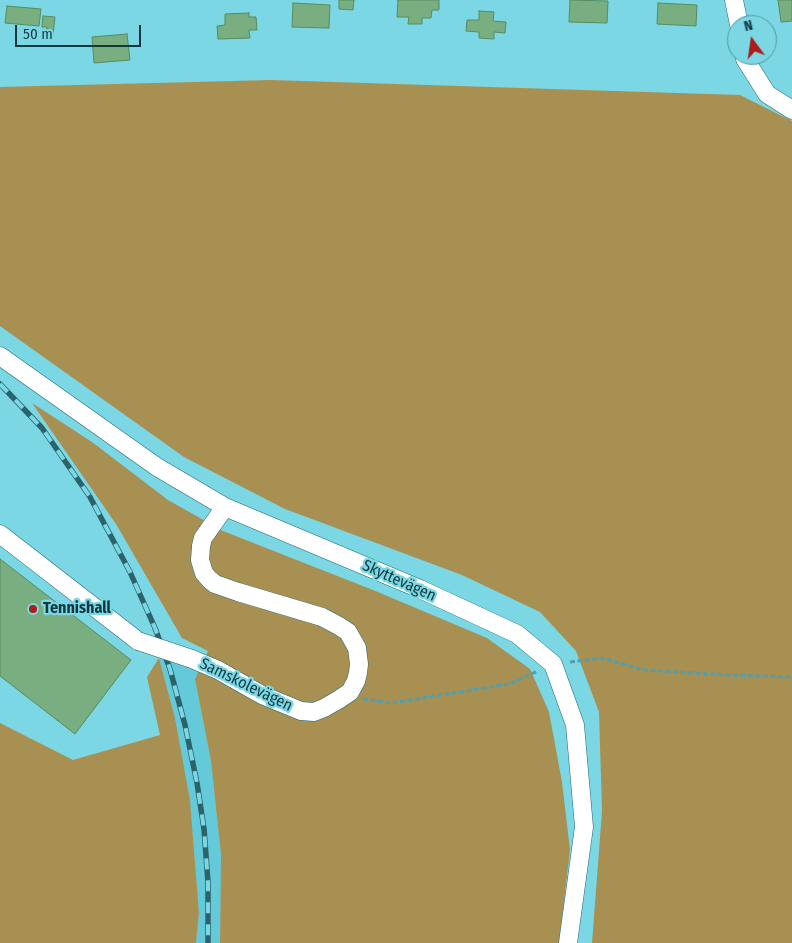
<!DOCTYPE html>
<meta charset="utf-8">
<style>
body{margin:0}
#map{position:relative;width:792px;height:943px;overflow:hidden;background:#7bd7e4;font-family:"Fira Sans Condensed",sans-serif}
canvas{display:block}
.north{position:absolute;left:727px;top:15px;width:50px;height:50px;box-sizing:border-box;background:#7bd7e4;border:1px solid #5097a2;border-radius:50%;rotate:346deg;font-size:14px;font-weight:700;line-height:20px;text-align:center;color:#10383e}
.north::after{content:'';display:block;margin:auto;width:18px;height:22px;background:#ad1c1b;clip-path:polygon(50% 0,100% 100%,50% 72%,0 100%)}
.scale{position:absolute;left:15px;top:25px;width:126px;height:22px;box-sizing:border-box;border:2px solid #10383e;border-top:0;padding-left:6px;font-size:15px;line-height:18px;white-space:nowrap;color:#10383e;-webkit-text-stroke:4px #7bd7e4;paint-order:stroke}
</style>
<div id="map">
<canvas width="792" height="943"></canvas>
<div class="north">N</div>
<div class="scale">50 m</div>
</div>
<script>
const ctx = document.querySelector('canvas').getContext('2d');
ctx.lineJoin = 'round';
function fillPath(path, color) { ctx.fillStyle = color; ctx.fill(path, 'evenodd'); }
const toPath = rows => new Path2D(rows.map(r => 'M' + r).join(''));
function trace(path, color, width, dash) { ctx.strokeStyle = color; ctx.lineWidth = width; ctx.lineCap = dash ? 'butt' : 'round'; ctx.setLineDash(dash || []); ctx.stroke(path); }
function label(font, color, halo, rows, align = 'center') {
  ctx.font = font + ' "Fira Sans Condensed",sans-serif'; ctx.lineWidth = 4.5; ctx.setLineDash([]); ctx.textBaseline = 'middle'; ctx.strokeStyle = halo; ctx.fillStyle = color; for (const [text, x, y, turn = 0] of rows) {
    ctx.save(); ctx.translate(x, y); ctx.rotate((+turn || 0) * Math.PI / 180); ctx.textAlign = isNaN(turn) ? turn : align; if (halo) ctx.strokeText(text, 0, 0); ctx.fillText(text, 0, 0); ctx.restore();
  }
}
const built = toPath([
 [159,658,199,670,195,679,211,761,221,855,220,943,196,943,199,913,190,800,175,718]
]);
const forest = toPath([
 [271,80,740,95,792,121,792,943,592,943,602,811,599,712,576,651,540,612,462,575,285,509,184,457,0,326,0,87],
 [32,403,92,442,168,500,223,531,373,590,487,638,530,669,549,712,562,782,570,850,559,943,220,943,221,855,211,761,195,679,208,651,182,638,116,524],
 [159,658,175,718,190,800,199,913,196,943,0,943,0,723,73,760,160,735,147,677]
]);
const building = toPath([
 [339,0,354,0,353,10,339,9,339,0],
 [398,0,439,0,439,10,432,10,431,18,422,18,422,24,408,24,409,17,397,17,398,0],
 [570,0,608,1,607,23,569,22,570,0],
 [778,0,792,0,792,21,781,22,778,0],
 [293,3,330,5,329,28,292,27,293,3],
 [658,3,697,5,696,26,657,24,658,3],
 [7,6,41,9,39,26,5,23,7,6],
 [479,11,494,12,493,21,506,22,505,33,494,32,494,39,479,38,479,32,466,31,467,20,479,20,479,11],
 [249,13,249,17,256,17,257,30,249,30,250,38,218,39,217,26,225,25,225,14,249,13],
 [43,16,55,17,53,35,46,34,47,27,42,27,43,16],
 [127,34,130,60,94,63,92,37,127,34],
 [0,559,131,660,75,734,0,676,0,559]
]);
const path = toPath([
 [570,662,603,658,644,670,730,675,792,677],
 [363,699,391,703,509,684,538,671]
]);
const minor = toPath([
 [734,0,739,25],
 [745,55,745,59,767,94,792,110],
 [0,356,157,467,225,507,420,589,517,634,553,664,575,725,584,827,568,943],
 [0,534,138,641],
 [192,659,218,670,262,695,301,711,314,712,324,708,338,700,350,692,356,681,358,673,359,664,357,648,348,632,339,626,322,617,238,592,215,584,209,579,204,573,200,560,201,546,203,538,225,507]
]);
const rail = toPath([
 [0,384,42,428,90,497,130,572,155,628,170,669,185,725,197,783,204,829,208,882,208,943]
]);
const minorBridge = toPath([
 [138,641,192,659]
]);
const markers = [
 [33,609,5,"#ad1c1b"]
];
const streetNames = [
 ["Skyttevägen",399,581,24],
 ["Samskolevägen",246,685,26]
];
const poiNames = [
 ["Tennishall",43,609]
];
fillPath(built, '#64cad9');
fillPath(forest, '#a88f52');
fillPath(building, '#79af80');
trace(building, '#578b5e', 1);
trace(minor, '#1e6872', 19);
trace(path, '#559faa', 3, [5, 2.5]);
trace(minor, '#fff', 18);
trace(rail, '#2c626a', 5.5);
trace(rail, '#7bd7e4', 4, [11]);
trace(minorBridge, '#1e6872', 19, []);
trace(minorBridge, '#fff', 18);
for (const [x, y, r, color] of markers) { const dot = new Path2D(); dot.arc(x, y, r, 0, 2 * Math.PI); ctx.fillStyle = color; ctx.fill(dot); trace(dot, '#7bd7e4', 2); }
label('16px', '#10383e', '#7bd7e4', streetNames);
label('bold 16px', '#10383e', '#7bd7e4', poiNames, 'left');
</script>
